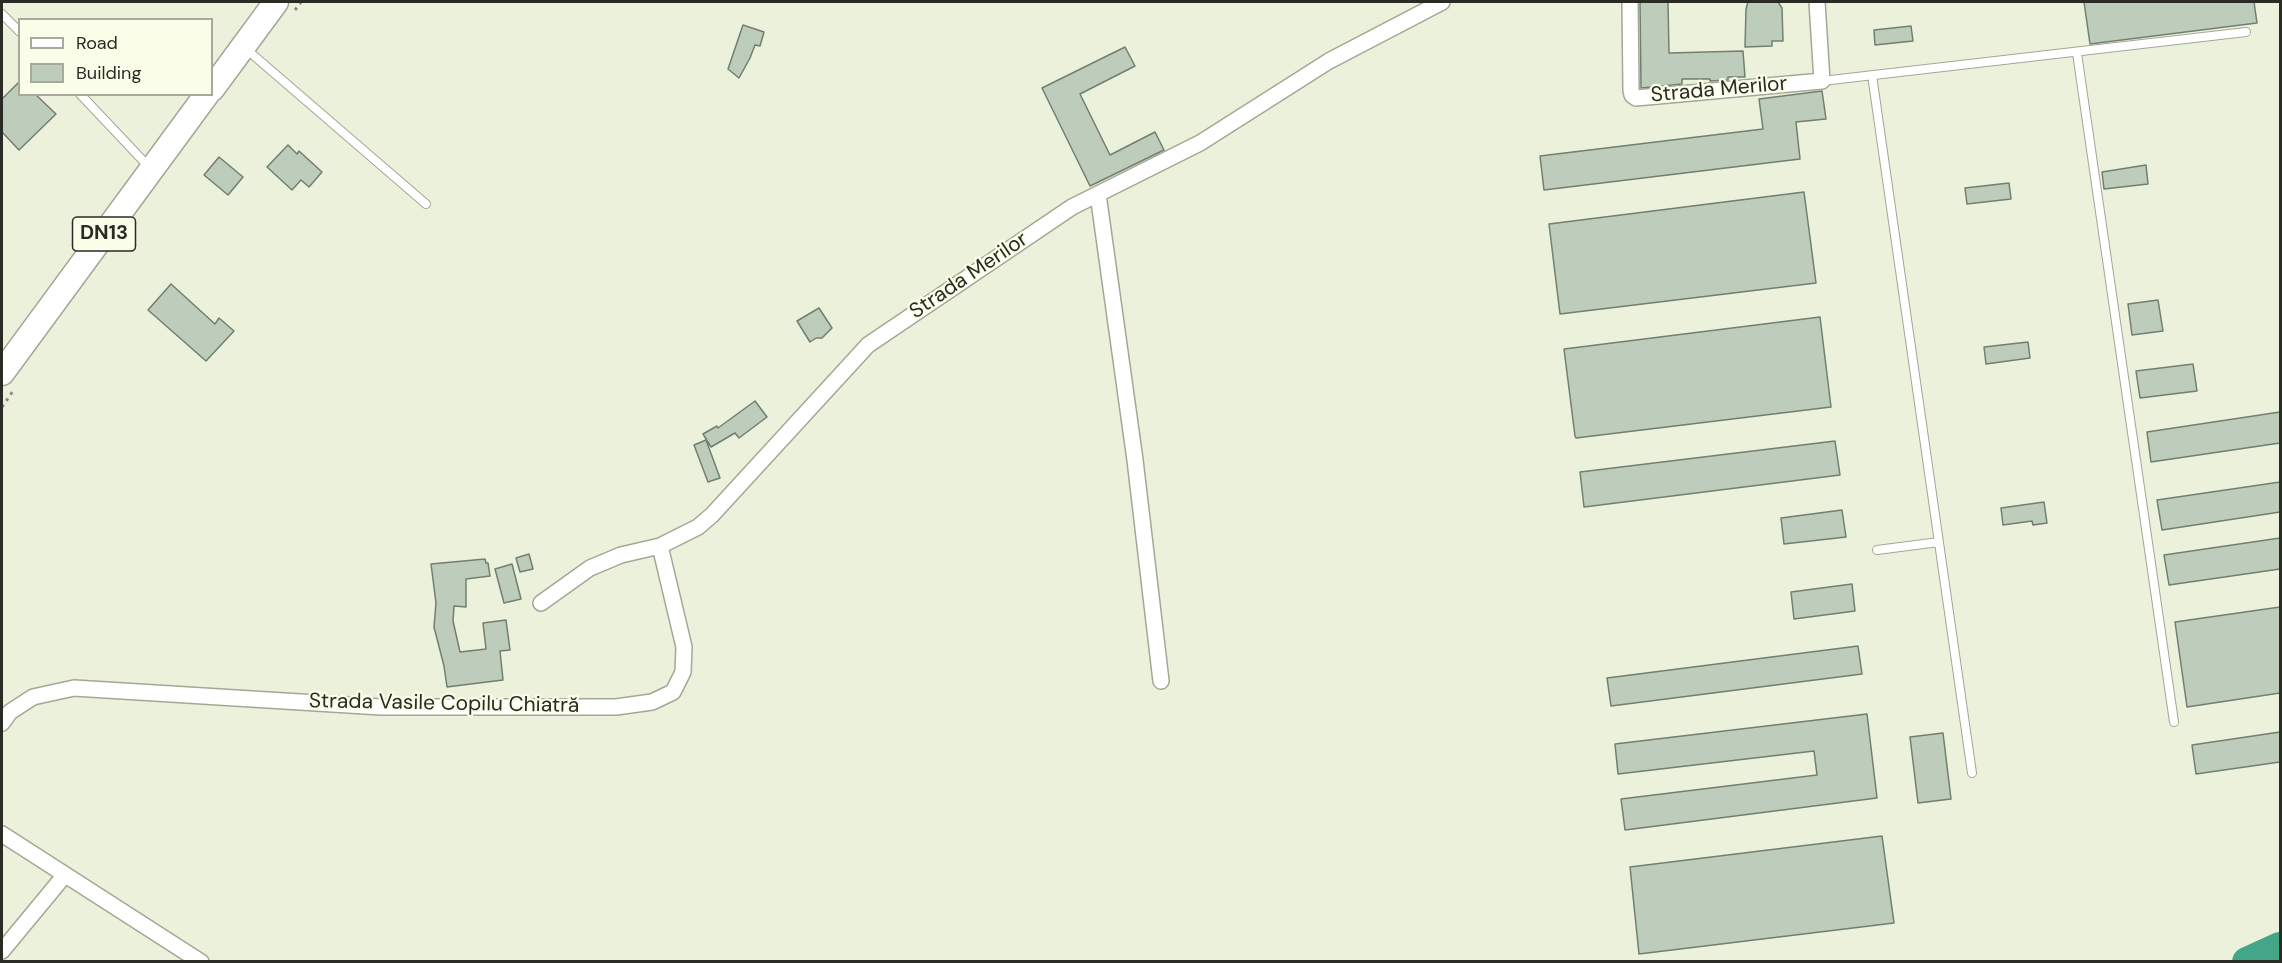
<!DOCTYPE html>
<meta charset="utf-8">
<style>
body{margin:0}
#map{position:relative;width:2282px;height:963px;overflow:hidden;background:#ecf1dc;font-family:"DM Sans",sans-serif}
canvas{display:block}
.frame{position:absolute;inset:0;border:3px solid #2a2b24;pointer-events:none}
.legend{position:absolute;left:18px;top:18px;width:195px;height:78px;box-sizing:border-box;background:#fafee9;border:2px solid #a7aa9a;margin:0;padding:8px 10px;list-style:none;font-size:18px;color:#2a2b24}
.legend li{display:flex;align-items:center;gap:12px;height:30px}
.legend b{width:30px;border:2px solid #a7aa9a}
</style>
<div id="map">
<canvas width="2282" height="963"></canvas>
<div class="frame"></div>
<ul class="legend">
<li><b style="height:8px;background:#fff"></b>Road</li>
<li><b style="height:16px;background:#bdccbb"></b>Building</li>
</ul>
</div>
<script>
const ctx = document.querySelector('canvas').getContext('2d');
ctx.lineJoin = 'round';
const toPath = rows => new Path2D(rows.map(r => 'M' + r).join(''));
function trace(path, color, width, dash) { ctx.strokeStyle = color; ctx.lineWidth = width; ctx.lineCap = dash ? 'butt' : 'round'; ctx.setLineDash(dash || []); ctx.stroke(path); }
function fillPath(path, color) { ctx.fillStyle = color; ctx.fill(path, 'evenodd'); }
function label(font, color, halo, rows, align = 'center') {
  ctx.font = font + ' "DM Sans",sans-serif'; ctx.lineWidth = 4.5; ctx.setLineDash([]); ctx.textBaseline = 'middle'; ctx.strokeStyle = halo; ctx.fillStyle = color; for (const [text, x, y, turn = 0] of rows) {
    ctx.save(); ctx.translate(x, y); ctx.rotate((+turn || 0) * Math.PI / 180); ctx.textAlign = isNaN(turn) ? turn : align; if (halo) ctx.strokeText(text, 0, 0); ctx.fillText(text, 0, 0); ctx.restore();
  }
}
const river = toPath([
 [2247,962,2280,947]
]);
const building = toPath([
 [1640,2,1668,2,1669,53,1743,51,1745,77,1728,77,1728,80,1710,81,1710,79,1682,79,1682,84,1641,88,1640,2],
 [1748,2,1778,2,1782,8,1783,41,1772,41,1772,46,1745,47,1746,9,1748,2],
 [2084,2,2254,2,2257,23,2090,44,2084,2],
 [743,25,764,32,760,46,755,45,750,58,739,78,728,69,743,25],
 [1911,26,1913,41,1875,45,1874,30,1911,26],
 [1125,47,1135,66,1080,94,1110,155,1155,132,1164,150,1090,186,1042,88,1125,47],
 [20,81,20,94,35,94,56,114,19,150,2,132,2,99,20,81],
 [1822,91,1826,119,1796,122,1800,159,1544,190,1540,156,1763,129,1759,99,1822,91],
 [288,145,297,154,299,151,322,172,309,187,301,180,292,190,267,167,288,145],
 [219,157,243,177,228,195,204,175,219,157],
 [2146,165,2148,184,2104,189,2102,172,2146,165],
 [2009,183,2011,199,1967,204,1965,188,2009,183],
 [1804,192,1816,283,1560,314,1549,224,1804,192],
 [171,284,215,324,219,318,234,331,206,361,148,310,171,284],
 [2158,300,2163,331,2132,335,2128,304,2158,300],
 [819,308,832,328,822,338,816,338,810,342,797,321,819,308],
 [1820,317,1831,407,1576,438,1575,436,1564,349,1820,317],
 [2028,342,2030,358,1986,364,1984,347,2028,342],
 [2193,364,2197,391,2140,398,2136,371,2193,364],
 [755,401,767,417,739,438,735,433,711,447,703,434,717,426,718,428,755,401],
 [2280,412,2280,443,2151,462,2147,432,2280,412],
 [706,440,720,478,708,482,694,445,706,440],
 [1835,441,1840,475,1584,507,1580,472,1835,441],
 [2280,482,2280,512,2162,530,2157,500,2280,482],
 [2044,502,2047,523,2033,525,2032,521,2003,525,2001,508,2044,502],
 [1842,510,1846,537,1784,544,1781,518,1842,510],
 [2280,538,2280,569,2169,585,2164,555,2280,538],
 [529,554,533,569,520,572,516,558,529,554],
 [485,559,486,563,488,563,490,576,466,579,466,607,454,606,453,621,460,652,486,649,483,623,506,620,510,650,500,651,503,680,447,687,444,666,434,627,436,603,431,564,485,559],
 [512,564,521,599,504,603,495,569,512,564],
 [1852,584,1855,611,1794,619,1791,592,1852,584],
 [2280,607,2280,693,2187,707,2175,622,2280,607],
 [1858,646,1862,674,1611,706,1607,678,1858,646],
 [1867,714,1877,798,1625,830,1621,799,1817,775,1814,751,1618,774,1615,744,1867,714],
 [2280,732,2280,762,2196,774,2192,745,2280,732],
 [1943,733,1951,799,1918,803,1910,737,1943,733],
 [1882,836,1894,923,1639,954,1630,867,1882,836]
]);
const path = toPath([
 [295,10,301,2],
 [2,407,13,391]
]);
const service = toPath([
 [2,14,20,32],
 [245,48,426,204],
 [2077,53,2174,722],
 [1872,75,1972,773],
 [1822,81,2246,32],
 [80,94,149,167],
 [1877,550,1939,542]
]);
const minor = toPath([
 [1630,2,1631,90,1632,95,1636,98,1822,81,1817,2],
 [1098,194,1135,460,1161,681],
 [541,603,590,568,621,555,660,546,698,527,712,515,868,345,1072,207,1200,143,1329,61,1442,2],
 [2,723,10,712,33,697,74,688,381,707,616,707,652,702,673,692,683,672,684,647,660,546],
 [2,834,201,962],
 [2,951,64,876]
]);
const trunk = toPath([
 [212,89,276,2],
 [2,373,207,94]
]);
const shields = [
 [104,234,63]
];
const shieldNames = [
 ["DN13",104,234]
];
const streetNames = [
 ["Strada Merilor",1719,90,-5],
 ["Strada Merilor",969,276,-34],
 ["Strada Vasile Copilu Chiatră",444,704,1]
];
trace(river, '#43a687', 30);
fillPath(building, '#bdccbb');
trace(building, '#717f70', 1.5);
trace(service, '#a3a894', 10);
trace(minor, '#a3a894', 18);
trace(trunk, '#a3a894', 27);
trace(path, '#8b8e80', 3, [3, 4.5]);
trace(service, '#fff', 8);
trace(minor, '#fff', 15);
trace(trunk, '#fff', 24);
for (const [x, y, w] of shields) { const box = new Path2D(); box.roundRect(x - w / 2, y - 17, w, 34, 4.5); ctx.fillStyle = '#fafee9'; ctx.fill(box); trace(box, '#2a2b24', 1.5); }
label('bold 20px', '#2a2b24', null, shieldNames);
label('21px', '#2a2b24', '#fafee9', streetNames);
</script>
